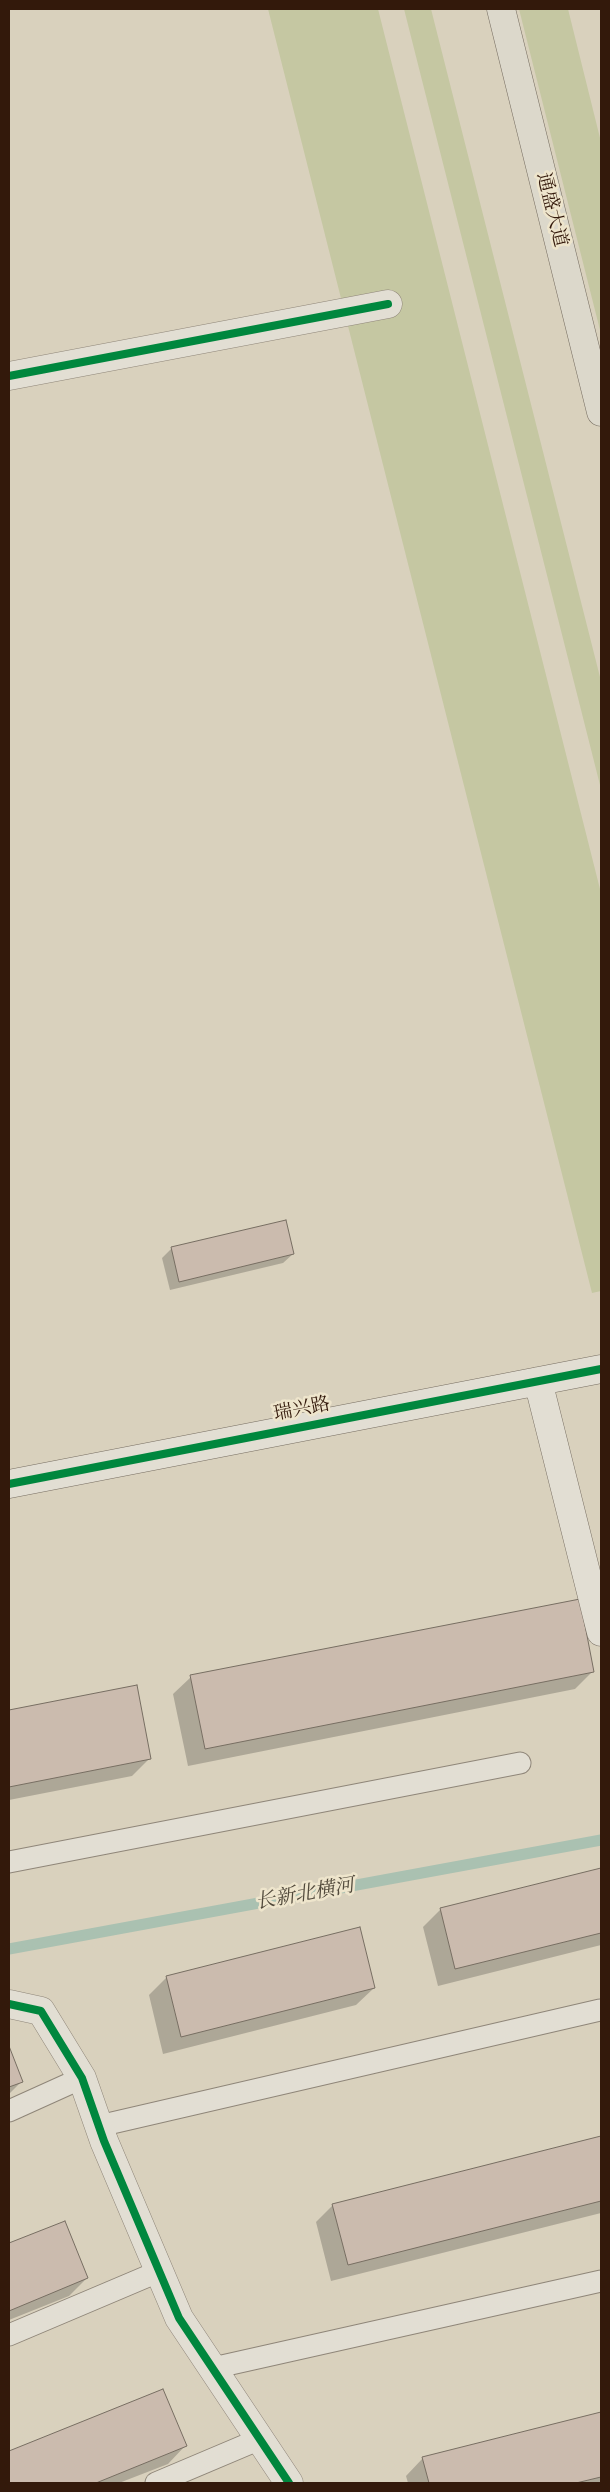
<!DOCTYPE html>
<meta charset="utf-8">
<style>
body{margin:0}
#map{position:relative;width:610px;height:2492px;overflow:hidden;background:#d9d1bd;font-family:Cardo,serif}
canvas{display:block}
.frame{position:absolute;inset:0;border:10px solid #33190b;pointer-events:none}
</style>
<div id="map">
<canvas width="610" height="2492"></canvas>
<div class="frame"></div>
</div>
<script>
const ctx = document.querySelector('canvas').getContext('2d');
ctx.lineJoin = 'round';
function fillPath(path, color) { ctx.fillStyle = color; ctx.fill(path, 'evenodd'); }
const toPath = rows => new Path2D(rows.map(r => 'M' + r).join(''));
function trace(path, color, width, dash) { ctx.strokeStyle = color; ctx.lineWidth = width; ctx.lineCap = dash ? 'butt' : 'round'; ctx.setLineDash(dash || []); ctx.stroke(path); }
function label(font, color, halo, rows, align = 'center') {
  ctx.font = font + ' Cardo,"Noto Serif SC",serif'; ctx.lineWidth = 5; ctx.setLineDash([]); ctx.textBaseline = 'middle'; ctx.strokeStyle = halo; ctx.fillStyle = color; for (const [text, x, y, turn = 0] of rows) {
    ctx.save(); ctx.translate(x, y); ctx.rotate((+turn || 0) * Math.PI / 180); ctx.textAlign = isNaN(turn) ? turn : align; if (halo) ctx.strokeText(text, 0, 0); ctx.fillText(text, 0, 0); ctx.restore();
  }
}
const green = toPath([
 [268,9,378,9,601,893,601,1291,592,1293],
 [404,9,431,9,601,681,601,789],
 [519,9,568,9,601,142,601,334]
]);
const shadow = toPath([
 [172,1248,293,1254,283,1263,170,1290,162,1258],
 [592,1672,575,1689,188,1766,173,1694,191,1677],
 [136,1687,150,1758,132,1776,9,1800,9,1712],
 [601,1869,601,1945,438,1986,423,1927,440,1910],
 [359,1929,374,1988,356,2005,163,2054,149,1995,166,1978],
 [9,2049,22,2081,9,2094],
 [601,2137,601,2213,331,2281,316,2222,333,2205],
 [64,2222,87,2278,69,2296,9,2320,9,2245],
 [163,2390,185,2446,168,2464,119,2483,9,2483,9,2453],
 [601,2413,601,2483,408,2483,406,2476,423,2458]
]);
const stream = toPath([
 [9,1949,601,1840]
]);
const building = toPath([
 [286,1220,294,1254,179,1282,171,1247,286,1220],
 [580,1599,594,1672,205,1749,190,1675,580,1599],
 [137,1685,151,1759,9,1787,9,1710,137,1685],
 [601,1868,601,1933,455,1969,440,1908,601,1868],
 [360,1927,375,1988,181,2037,166,1976,360,1927],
 [9,2046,23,2082,9,2087,9,2046],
 [601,2136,601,2201,348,2265,332,2204,601,2136],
 [65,2221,88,2278,9,2311,9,2243,65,2221],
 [163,2389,187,2446,96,2483,9,2483,9,2451,163,2389],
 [601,2412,601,2477,576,2483,429,2483,422,2457,601,2412]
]);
const lane = toPath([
 [9,1862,520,1763],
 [9,2111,82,2078],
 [99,2126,600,2010],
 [9,2335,160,2271],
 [213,2368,601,2281],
 [156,2483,260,2439]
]);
const street = toPath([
 [9,376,388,304],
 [9,2004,41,2011,82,2078,104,2141,179,2318,289,2483]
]);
const secondary = toPath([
 [538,1381,601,1632],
 [9,1484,601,1369]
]);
const primary = toPath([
 [501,9,601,412]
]);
const cycleway = toPath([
 [9,376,388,304],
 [9,1484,601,1369],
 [9,2004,41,2011,82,2078,104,2141,179,2318,289,2483]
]);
const streetNames = [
 ["通盛大道",551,210,76],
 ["瑞兴路",302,1410,-11]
];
const waterNames = [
 ["长新北横河",305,1895,-10]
];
fillPath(green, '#c5c7a2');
fillPath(shadow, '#0003');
trace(stream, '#aac1b1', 11);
fillPath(building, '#cbbbae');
trace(building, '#776e62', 1);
trace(lane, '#8f8679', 23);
trace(street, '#8f8679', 29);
trace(secondary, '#776e62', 29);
trace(primary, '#776e62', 29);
trace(lane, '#e2ded3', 21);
trace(street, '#e2ded3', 28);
trace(secondary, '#e2ded3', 28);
trace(primary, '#dcd8cb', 28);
trace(cycleway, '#00873e', 8);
label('19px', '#33190b', '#eee5cc', streetNames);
label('italic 20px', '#51493b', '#eee5cc', waterNames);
</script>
